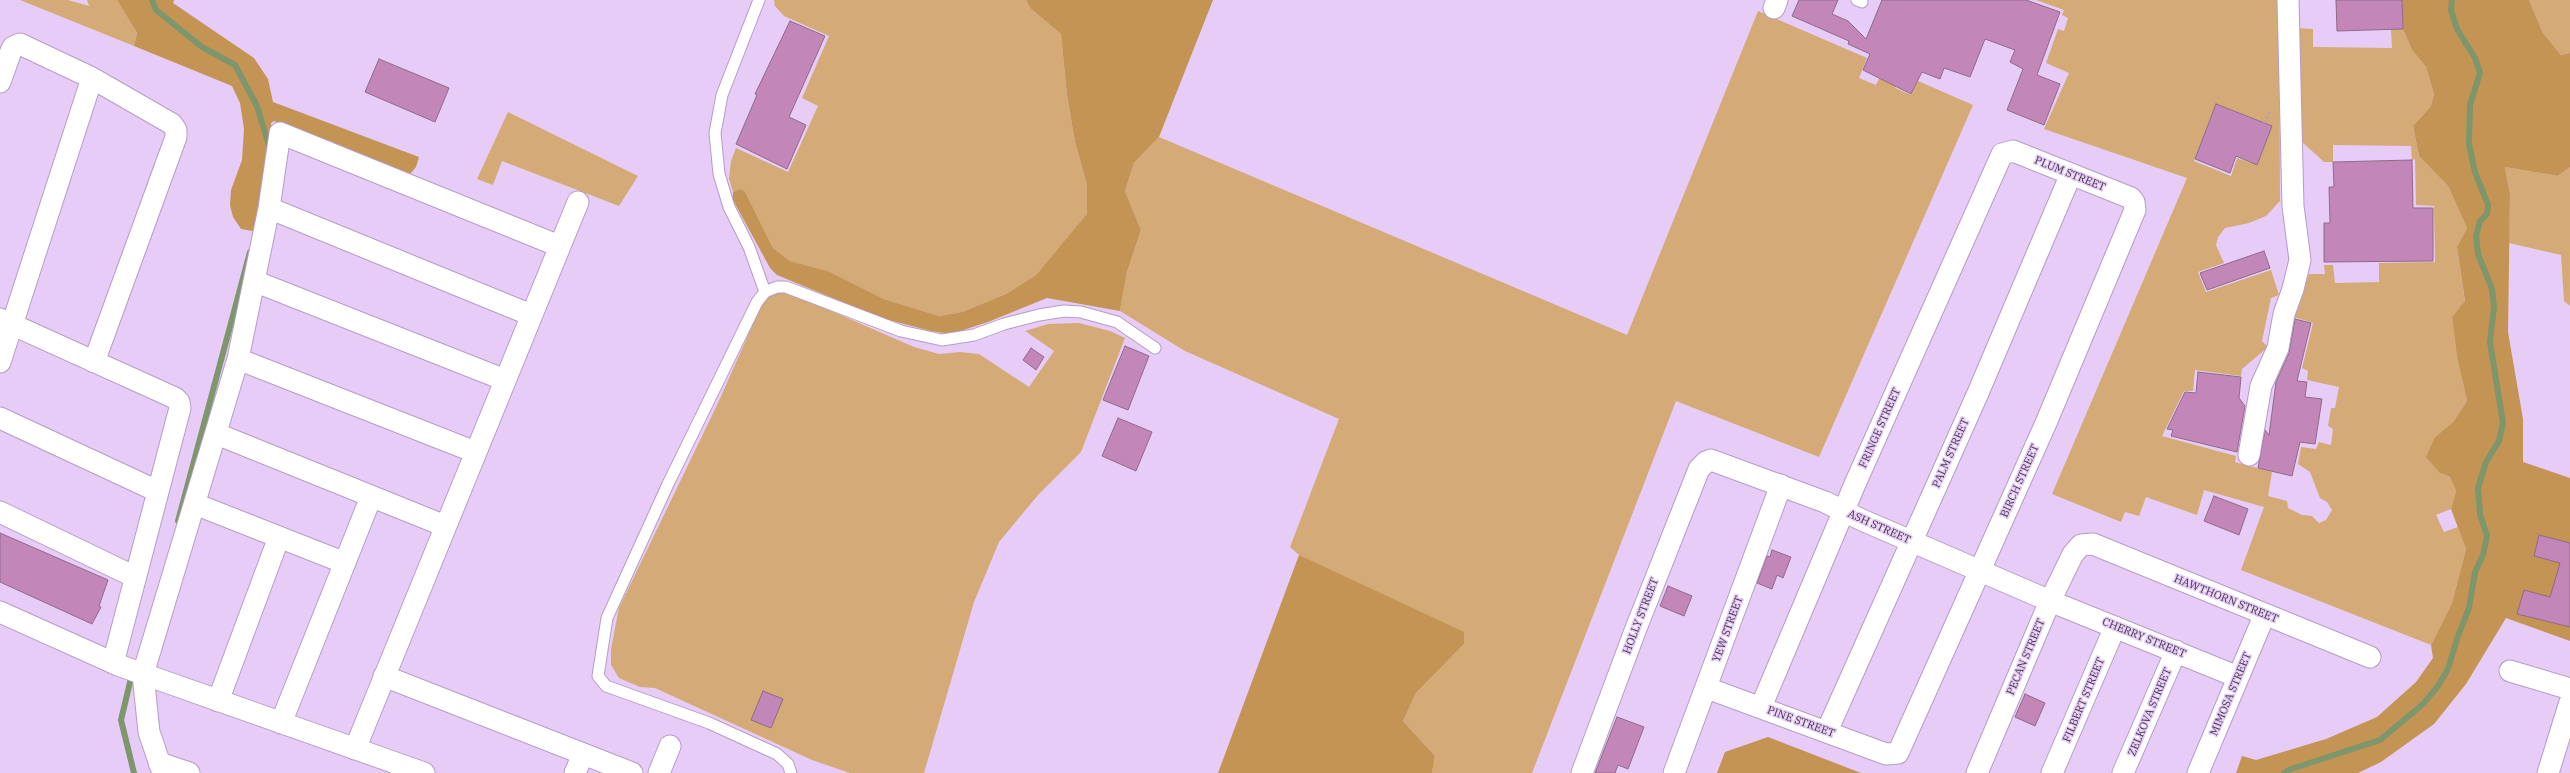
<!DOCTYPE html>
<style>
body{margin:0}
canvas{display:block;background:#e6ccf6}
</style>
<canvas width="2570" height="773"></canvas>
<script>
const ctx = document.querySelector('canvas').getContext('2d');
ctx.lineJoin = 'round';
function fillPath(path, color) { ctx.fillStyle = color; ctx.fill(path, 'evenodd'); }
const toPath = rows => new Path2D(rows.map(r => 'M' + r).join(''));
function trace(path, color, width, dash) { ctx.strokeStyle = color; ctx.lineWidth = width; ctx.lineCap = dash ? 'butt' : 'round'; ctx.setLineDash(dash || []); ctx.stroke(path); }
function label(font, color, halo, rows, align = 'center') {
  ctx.font = font + ' "IBM Plex Serif",serif'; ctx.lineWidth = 3; ctx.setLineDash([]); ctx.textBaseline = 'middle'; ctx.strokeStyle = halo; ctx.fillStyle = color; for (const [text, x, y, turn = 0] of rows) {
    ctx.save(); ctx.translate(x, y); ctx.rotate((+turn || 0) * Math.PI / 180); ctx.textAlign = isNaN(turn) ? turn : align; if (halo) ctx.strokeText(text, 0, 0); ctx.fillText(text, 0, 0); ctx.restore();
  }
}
const green = toPath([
 [20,0,68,0,89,6,87,0,117,0,137,33,134,46],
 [774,0,1026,0,1030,8,1061,34,1067,95,1075,142,1087,185,1087,215,1036,275,1006,294,962,312,939,316,884,299,828,271,790,261,773,248,745,193,740,189,733,192,729,179,731,161,736,148,788,172,818,106,802,98,829,36,784,16,775,6],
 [2036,0,2279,0,2280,201,2266,216,2249,223,2225,228,2218,237,2216,245,2224,263,2198,272,2206,292,2271,270,2279,295,2271,298,2262,341,2268,347,2242,369,2241,376,2195,370,2193,391,2184,391,2162,436,2236,456,2235,462,2272,472,2268,496,2287,501,2288,508,2302,515,2312,516,2319,523,2326,520,2332,510,2327,502,2320,498,2310,472,2298,464,2301,447,2316,449,2319,442,2331,445,2333,429,2328,426,2331,408,2335,408,2339,387,2307,380,2308,371,2302,368,2313,323,2291,316,2309,274,2325,274,2324,265,2333,265,2335,283,2379,282,2379,263,2435,262,2434,206,2416,205,2415,159,2412,160,2411,146,2333,145,2333,162,2324,162,2301,141,2297,28,2313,29,2313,47,2392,48,2391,29,2403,29,2412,50,2426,67,2434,94,2431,106,2413,126,2419,156,2448,186,2467,228,2457,247,2465,302,2452,317,2457,357,2467,401,2453,422,2435,437,2440,473,2450,477,2456,491,2451,509,2436,515,2444,532,2458,527,2466,549,2452,603,2431,645,2241,570,2264,507,2204,490,2197,515,2146,497,2139,516,2125,512,2121,522,2052,494,2187,178,2044,129,2069,73,2046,63,2058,29,2064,31,2068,18,2062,15,2064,10],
 [2216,104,2272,126,2257,165,2237,158,2231,176,2194,161],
 [2529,0,2570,0,2570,53,2561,55,2543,33],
 [1758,11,1867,58,1859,78,1876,85,1885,66,1901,73,1895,88,1911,95,1918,81,1973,105,1819,457,1676,401,1532,773,1432,773,1435,756,1403,721,1416,693,1464,644,1299,555,1290,547,1339,419,1185,351,1120,311,1127,272,1141,230,1125,191,1134,163,1159,137,1627,335],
 [508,112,638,176,619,206,502,161,493,185,477,179],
 [2505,167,2558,176,2570,167,2570,306,2564,301,2561,255,2509,243,2510,194],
 [772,293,784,293,820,306,914,347,939,354,960,352,979,354,1029,387,1054,351,1025,331,1048,324,1079,323,1110,331,1125,338,1081,452,1038,495,999,542,974,602,924,773,850,773,812,760,655,688,640,687,619,678,611,665,611,649,619,608,718,403,762,304]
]);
const forest = toPath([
 [117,0,174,0,173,3,254,58,268,79,273,102,419,157,416,167,411,173,405,173,274,121,271,123,273,138,258,232,241,229,233,217,230,205,231,190,242,160,244,129,240,103,232,86,134,46,137,33],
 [1026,0,1213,0,1159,137,1134,163,1125,191,1141,230,1127,272,1120,311,1047,298,988,322,951,334,931,331,881,318,777,275,770,268,733,200,733,192,740,189,745,192,773,248,790,261,828,271,884,299,939,316,962,312,1006,294,1036,275,1087,214,1087,185,1075,142,1067,95,1061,34,1030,8],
 [2402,0,2529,0,2543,33,2561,55,2570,53,2570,167,2558,176,2505,167,2510,194,2508,332,2523,419,2523,462,2570,478,2570,641,2506,618,2466,684,2434,724,2381,762,2358,773,2236,773,2242,756,2256,760,2326,739,2377,717,2416,682,2433,658,2431,645,2452,603,2466,549,2451,509,2456,491,2450,477,2440,473,2426,457,2435,437,2453,422,2467,401,2457,357,2452,317,2465,301,2457,247,2467,228,2448,186,2419,156,2413,126,2431,106,2434,94,2426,67,2412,50,2403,29],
 [1299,555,1464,632,1464,644,1416,693,1403,721,1435,756,1432,773,1218,773],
 [1768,737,1861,773,1717,773,1725,752]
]);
const stream = toPath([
 [152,0,156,10,202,47,235,65,257,106,270,149],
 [178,521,250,252],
 [132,674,121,720,134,773],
 [2284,773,2291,769,2380,740,2423,704,2438,686,2448,669,2458,636,2469,608,2475,572,2483,555,2487,536,2480,514,2478,488,2486,462,2499,441,2503,423,2490,342,2494,307,2492,289,2478,254,2476,236,2480,221,2487,214,2488,205,2475,172,2469,144,2470,105,2480,73,2475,58,2457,29,2451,10,2452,0]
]);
const building = toPath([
 [1799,0,1838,0,1832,14,1848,21,1866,39,1882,0,2026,0,2060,12,2037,75,2060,84,2044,125,2007,110,2023,69,2010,62,2015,50,1985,39,1970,77,1944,68,1940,79,1922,72,1911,94,1863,70,1870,54,1848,44,1849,41,1792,16,1799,0],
 [2336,0,2402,0,2403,29,2337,31,2336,0],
 [790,21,825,36,789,117,806,125,787,169,736,144,757,95,755,94,790,21],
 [379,59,449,88,435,122,365,92,379,59],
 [2216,104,2272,126,2257,165,2236,156,2230,173,2195,159,2216,104],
 [2412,160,2413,208,2433,208,2433,261,2324,262,2324,223,2330,223,2329,187,2334,187,2333,162,2412,160],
 [2264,251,2270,268,2207,290,2200,273,2264,251],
 [2295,319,2311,323,2297,381,2307,382,2305,397,2322,399,2315,444,2300,442,2292,476,2258,468,2265,430,2269,435,2276,382,2289,353,2295,319],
 [1125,346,1149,356,1128,410,1103,400,1125,346],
 [1031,348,1044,357,1036,370,1023,360,1031,348],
 [2198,372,2241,377,2239,398,2245,406,2237,452,2171,436,2173,430,2167,429,2185,392,2196,393,2198,372],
 [1118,418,1152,432,1136,471,1102,456,1118,418],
 [2214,496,2248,509,2239,535,2204,521,2214,496],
 [0,533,108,580,99,606,101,607,92,624,0,582,0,533],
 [2539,535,2570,543,2570,627,2517,614,2524,590,2550,597,2560,563,2534,556,2539,535],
 [1772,550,1791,557,1783,578,1777,575,1772,589,1757,583,1767,556,1770,557,1772,550],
 [1668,586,1692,596,1684,616,1660,606,1668,586],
 [763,691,783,699,771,728,751,720,763,691],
 [2025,694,2045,703,2035,726,2015,717,2025,694],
 [1617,717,1644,727,1628,769,1618,765,1615,773,1595,773,1617,717]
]);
const path = toPath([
 [2264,123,2270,112]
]);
const service = toPath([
 [759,0,722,95,715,133,719,174,729,207,749,247,765,292],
 [1857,0,1862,2],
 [791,773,788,764,777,754,709,723,606,686,598,676,607,618,668,484,757,302,765,292,777,287,786,287,901,331,942,340,974,335,1004,324,1039,315,1064,311,1081,312,1117,322,1155,348]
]);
const minor = toPath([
 [1774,8,1777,0],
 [0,82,11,51,13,47,20,44,92,78,172,124,176,130,176,137,94,362],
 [269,208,531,315],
 [254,281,505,380],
 [0,319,175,398,179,402,180,408,113,663],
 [238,359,475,452],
 [0,362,92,78],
 [0,418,157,491],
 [217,434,445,526],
 [2249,455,2261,386,2278,348,2284,314,2293,289,2300,260,2293,206,2288,0],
 [195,504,345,563],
 [0,512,135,577],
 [0,612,118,665,424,773],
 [2510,671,2570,689],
 [384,676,632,773],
 [1707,688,1886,754,1898,753,2046,423,2135,210,2134,202,2131,198,2013,151,2002,154,1855,484,1761,707],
 [218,701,279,537],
 [281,723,371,497],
 [1827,731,1978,393,2071,174],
 [355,749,578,202],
 [159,763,189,773],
 [163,773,149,732,143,674,238,359,269,208,280,133,559,246],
 [575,773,583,754],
 [659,773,670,746],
 [1582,773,1635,631,1699,469,1706,462,1711,460,1825,502,1862,520,2050,601,2238,677],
 [1674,773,1781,485],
 [1977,773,2050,601,2073,554,2081,545,2093,544,2370,657],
 [2052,773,2115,627],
 [2123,773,2176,651],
 [2198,773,2264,616],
 [2548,773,2570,702]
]);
const streetNames = [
 ["PLUM STREET",2070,174,22],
 ["FRINGE STREET",1880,428,-66],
 ["PALM STREET",1951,453,-66],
 ["BIRCH STREET",2020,481,-66],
 ["ASH STREET",1879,527,24],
 ["HAWTHORN STREET",2226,599,22],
 ["HOLLY STREET",1641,616,-69],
 ["YEW STREET",1728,629,-70],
 ["CHERRY STREET",2144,638,22],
 ["PECAN STREET",2026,657,-67],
 ["MIMOSA STREET",2231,694,-67],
 ["FILBERT STREET",2084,700,-67],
 ["ZELKOVA STREET",2150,712,-67],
 ["PINE STREET",1801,722,20]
];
fillPath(green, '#d4ab76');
fillPath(forest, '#c49454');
trace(stream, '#7e966c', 6);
fillPath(building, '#c386b8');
trace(building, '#8f6a88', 1);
trace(service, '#b69dc5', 13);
trace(minor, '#b69dc5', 23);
trace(path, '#b09bbc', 2.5, [2, 3]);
trace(service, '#fff', 11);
trace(minor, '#fff', 21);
label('11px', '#423848', '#e6ccf6', streetNames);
</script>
